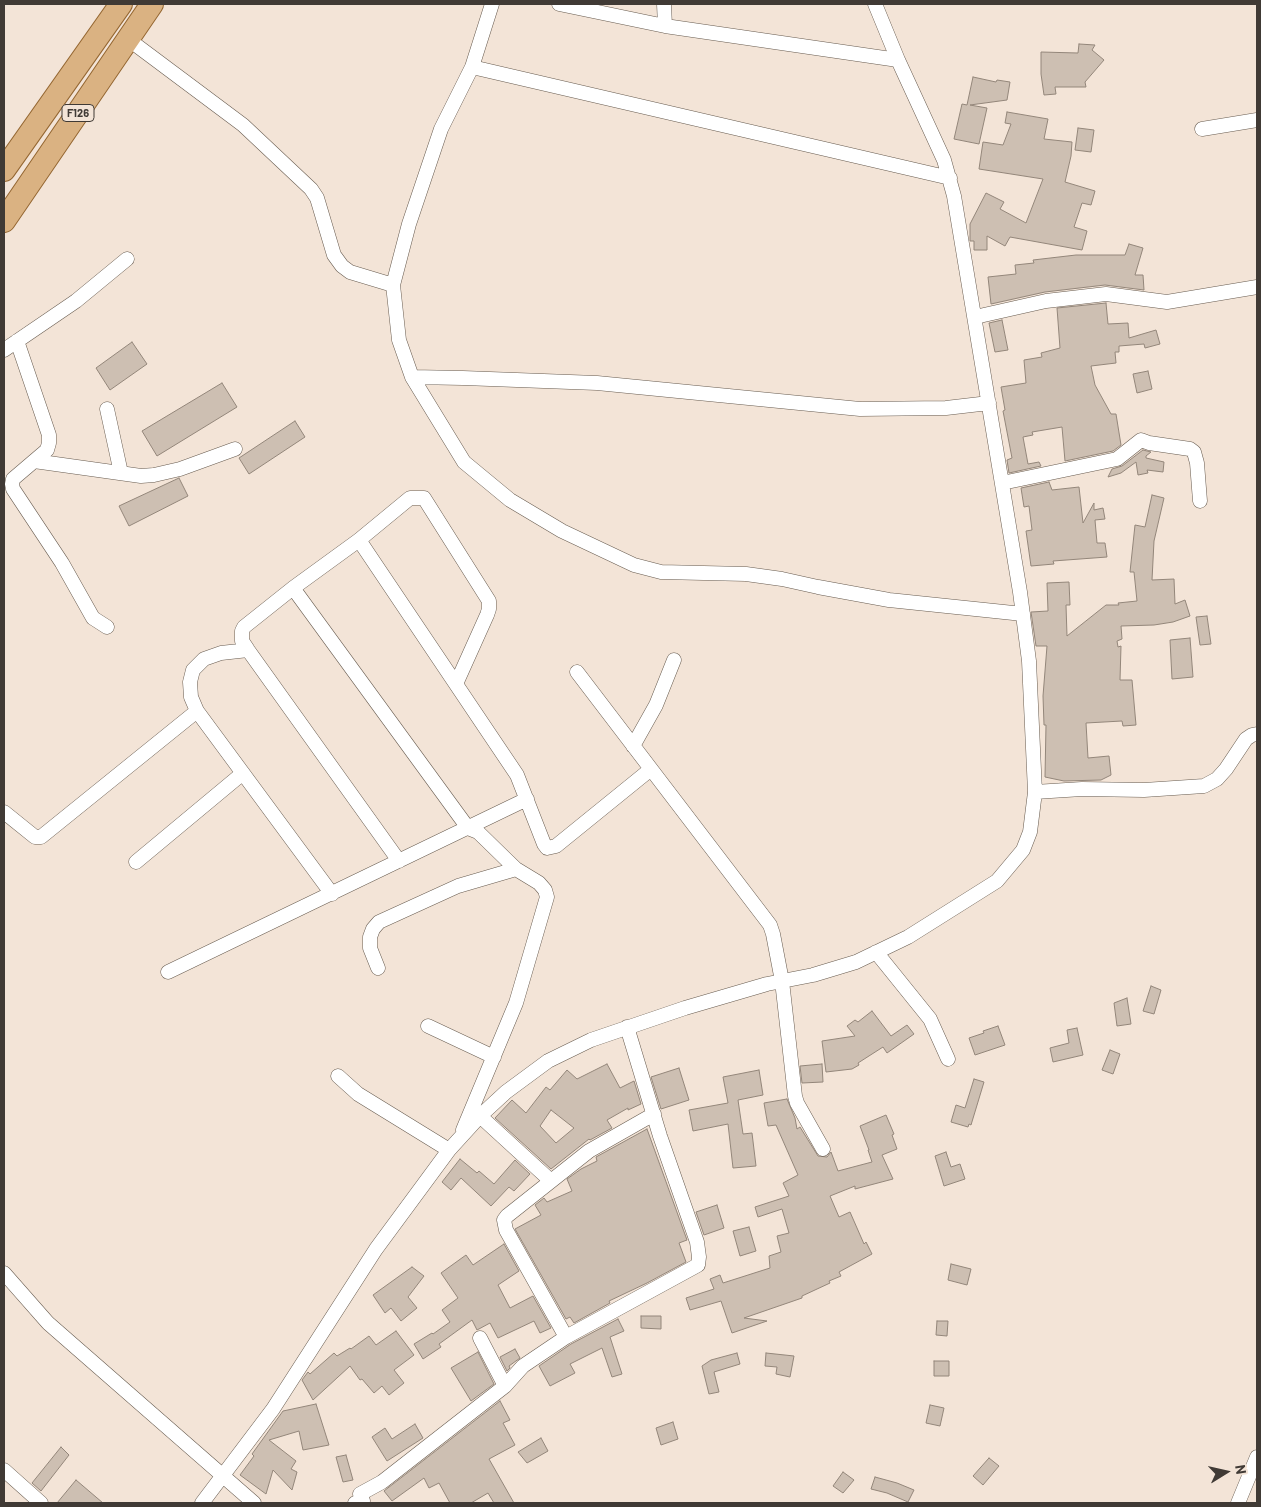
<!DOCTYPE html>
<style>
body{margin:0}
#map{position:relative;width:1261px;height:1507px;overflow:hidden;background:#f3e4d7;font-family:Barlow,sans-serif}
canvas{display:block}
.frame{position:absolute;inset:0;border:5px solid #403a35;pointer-events:none}
.north{position:absolute;left:1201px;top:1447px;width:50px;height:50px;-webkit-text-stroke:4px #f3e4d7;paint-order:stroke;rotate:80deg;font-size:14px;font-weight:700;line-height:20px;text-align:center;color:#403a35}
.north::after{content:'';display:block;margin:auto;width:18px;height:22px;background:#403a35;clip-path:polygon(50% 0,100% 100%,50% 72%,0 100%)}
</style>
<div id="map">
<canvas width="1261" height="1507"></canvas>
<div class="frame"></div>
<div class="north">N</div>
</div>
<script>
const ctx = document.querySelector('canvas').getContext('2d');
ctx.lineJoin = 'round';
function fillPath(path, color) { ctx.fillStyle = color; ctx.fill(path, 'evenodd'); }
const toPath = rows => new Path2D(rows.map(r => 'M' + r).join(''));
function trace(path, color, width, dash) { ctx.strokeStyle = color; ctx.lineWidth = width; ctx.lineCap = dash ? 'butt' : 'round'; ctx.setLineDash(dash || []); ctx.stroke(path); }
function label(font, color, halo, rows, align = 'center') {
  ctx.font = font + ' Barlow,sans-serif'; ctx.lineWidth = 4; ctx.setLineDash([]); ctx.textBaseline = 'middle'; ctx.strokeStyle = halo; ctx.fillStyle = color; for (const [text, x, y, turn = 0] of rows) {
    ctx.save(); ctx.translate(x, y); ctx.rotate((+turn || 0) * Math.PI / 180); ctx.textAlign = isNaN(turn) ? turn : align; if (halo) ctx.strokeText(text, 0, 0); ctx.fillText(text, 0, 0); ctx.restore();
  }
}
const building = toPath([
 [1079,44,1095,45,1092,50,1104,60,1085,82,1086,87,1055,87,1056,94,1044,95,1041,74,1041,52,1078,53,1079,44],
 [973,77,996,82,997,80,1010,82,1007,100,970,105,987,108,979,144,954,139,962,104,967,105,973,77],
 [1007,112,1048,119,1044,139,1072,142,1071,156,1065,182,1095,191,1091,205,1082,203,1074,227,1087,231,1082,250,1010,237,1005,246,987,236,987,250,974,250,974,241,970,241,970,224,986,193,1004,202,1000,209,1026,223,1043,179,979,169,983,142,1003,145,1011,124,1005,123,1007,112],
 [1078,128,1094,130,1091,152,1075,150,1078,128],
 [1129,244,1143,248,1135,275,1143,275,1144,290,1105,285,1045,292,991,304,988,277,1016,274,1015,265,1034,263,1033,260,1076,255,1125,255,1129,244],
 [1106,303,1108,324,1128,323,1129,338,1156,330,1160,344,1145,348,1144,344,1119,346,1119,352,1115,352,1116,363,1091,366,1095,385,1111,414,1116,414,1121,445,1113,451,1065,461,1062,427,1032,432,1033,435,1023,437,1028,464,1039,462,1041,466,1009,473,1007,460,1012,458,1003,411,1005,410,1001,387,1026,383,1024,360,1042,357,1041,353,1060,348,1057,308,1106,303],
 [1002,320,1008,350,995,352,989,323,1002,320],
 [132,342,147,364,110,390,96,368,132,342],
 [1148,371,1152,389,1137,393,1133,374,1148,371],
 [222,383,237,407,157,456,142,431,222,383],
 [295,421,305,437,249,474,239,458,295,421],
 [1143,450,1151,452,1146,456,1146,458,1164,462,1163,472,1147,470,1148,473,1138,475,1136,462,1121,473,1108,477,1112,469,1122,466,1143,450],
 [179,478,188,496,129,526,119,506,179,478],
 [1049,482,1052,490,1079,487,1083,523,1094,503,1094,510,1103,508,1105,519,1095,520,1097,543,1105,543,1107,557,1053,561,1054,564,1031,566,1026,531,1032,530,1029,506,1024,507,1021,488,1049,482],
 [1152,495,1164,498,1154,541,1152,580,1174,579,1175,604,1185,600,1190,616,1173,622,1154,625,1121,626,1122,639,1117,641,1118,647,1121,646,1120,680,1132,680,1136,725,1123,726,1122,721,1086,723,1088,758,1109,756,1111,775,1101,780,1064,781,1045,777,1046,725,1044,725,1043,696,1047,646,1036,646,1031,612,1048,611,1047,583,1069,582,1070,605,1066,605,1067,636,1106,605,1119,605,1118,603,1137,601,1134,572,1130,572,1135,525,1145,527,1152,495],
 [1207,616,1211,644,1200,645,1196,617,1207,616],
 [1190,638,1193,677,1172,679,1170,640,1190,638],
 [1151,986,1161,990,1154,1014,1143,1011,1151,986],
 [1127,998,1131,1024,1117,1026,1114,1003,1127,998],
 [872,1011,891,1036,907,1025,914,1034,887,1053,883,1047,858,1063,859,1065,852,1069,826,1072,822,1041,855,1036,847,1026,855,1020,858,1022,872,1011],
 [998,1026,1005,1045,975,1055,969,1038,984,1033,983,1031,998,1026],
 [1077,1028,1083,1055,1053,1062,1050,1048,1069,1043,1067,1030,1077,1028],
 [1110,1050,1120,1054,1113,1074,1102,1070,1110,1050],
 [607,1064,620,1088,634,1081,641,1104,628,1110,628,1108,607,1120,612,1128,590,1140,589,1139,551,1169,495,1118,512,1100,526,1113,546,1087,550,1090,567,1070,577,1079,607,1064],
 [551,1110,574,1128,556,1143,540,1126,551,1110],
 [822,1064,823,1082,802,1083,800,1066,822,1064],
 [679,1068,689,1100,661,1109,651,1077,679,1068],
 [759,1070,763,1095,738,1100,743,1134,752,1133,756,1166,733,1168,728,1124,693,1131,689,1110,728,1103,723,1077,759,1070],
 [974,1079,984,1082,971,1125,969,1124,968,1127,951,1122,956,1105,965,1108,974,1079],
 [787,1099,795,1118,797,1129,800,1127,818,1156,827,1157,831,1152,838,1171,872,1162,868,1150,869,1150,860,1126,886,1115,894,1134,892,1135,897,1149,882,1155,893,1179,855,1189,855,1186,830,1196,839,1217,850,1212,864,1244,866,1242,872,1254,839,1272,841,1276,829,1281,830,1283,802,1296,802,1298,744,1318,767,1321,732,1333,721,1301,690,1310,686,1298,714,1289,710,1279,720,1275,723,1283,770,1268,769,1256,781,1252,777,1236,789,1233,782,1209,758,1217,755,1207,789,1196,783,1183,798,1175,776,1125,768,1126,764,1103,787,1099],
 [647,1129,687,1240,679,1243,686,1262,647,1283,609,1301,610,1303,574,1323,570,1317,566,1319,515,1229,541,1215,535,1205,544,1198,547,1202,572,1191,567,1179,581,1169,597,1161,596,1157,647,1129],
 [946,1152,951,1167,960,1164,965,1179,944,1186,935,1156,946,1152],
 [460,1159,477,1173,479,1171,494,1184,515,1160,530,1174,514,1191,509,1187,491,1206,461,1178,451,1190,442,1182,460,1159],
 [717,1205,724,1228,704,1235,696,1212,717,1205],
 [749,1227,756,1251,740,1256,733,1231,749,1227],
 [504,1244,519,1271,498,1285,510,1308,533,1296,551,1328,540,1333,534,1321,498,1338,490,1323,477,1330,472,1320,439,1344,441,1347,423,1359,414,1344,432,1333,433,1334,450,1322,442,1310,458,1298,441,1273,466,1255,473,1265,504,1244],
 [951,1264,971,1269,967,1285,948,1280,951,1264],
 [412,1267,424,1276,408,1297,417,1308,401,1321,391,1308,385,1313,373,1295,412,1267],
 [641,1316,661,1316,661,1329,641,1328,641,1316],
 [618,1319,624,1331,610,1337,622,1374,612,1377,602,1348,570,1364,575,1373,550,1386,539,1366,571,1344,618,1319],
 [937,1321,948,1321,947,1336,936,1335,937,1321],
 [396,1331,414,1355,394,1370,404,1383,389,1395,382,1386,374,1393,362,1379,360,1380,350,1366,313,1400,302,1380,308,1372,310,1374,334,1353,337,1356,350,1348,351,1349,369,1336,376,1345,396,1331],
 [515,1349,520,1358,509,1366,510,1368,507,1371,500,1357,515,1349],
 [478,1352,494,1384,471,1401,451,1368,478,1352],
 [737,1353,740,1364,714,1372,719,1392,709,1394,702,1366,711,1360,737,1353],
 [766,1353,794,1356,790,1377,776,1374,777,1367,765,1366,766,1353],
 [934,1361,949,1361,949,1376,934,1376,934,1361],
 [500,1401,510,1420,503,1423,515,1445,489,1459,514,1503,494,1503,488,1493,471,1503,450,1503,439,1483,429,1488,424,1478,392,1501,384,1491,500,1401],
 [316,1404,329,1445,303,1450,299,1431,269,1440,296,1461,291,1469,297,1472,292,1490,273,1470,266,1494,240,1475,254,1456,252,1454,283,1411,316,1404],
 [930,1405,944,1408,940,1426,926,1423,930,1405],
 [673,1422,678,1439,661,1445,656,1428,673,1422],
 [415,1424,423,1438,387,1461,372,1437,385,1428,392,1439,415,1424],
 [541,1438,548,1451,527,1463,518,1452,541,1438],
 [61,1447,69,1455,41,1491,32,1483,61,1447],
 [346,1455,353,1480,343,1482,336,1457,346,1455],
 [989,1458,999,1466,983,1485,973,1476,989,1458],
 [843,1472,854,1480,843,1493,833,1486,843,1472],
 [875,1477,897,1483,914,1490,908,1502,887,1493,871,1489,875,1477],
 [76,1480,103,1503,57,1503,76,1480]
]);
const minor = toPath([
 [492,4,472,67,441,129,409,224,393,285,399,340,412,377,464,462,510,500,562,531,634,565,661,572,746,574,782,579,818,587,889,600,1023,614],
 [664,4,665,26],
 [875,4,898,60],
 [128,39,243,125,311,189,317,198,334,255,342,266,350,272,393,285],
 [472,67,950,178],
 [1202,129,1257,120],
 [975,317,1046,301,1106,294,1167,302,1257,287],
 [17,341,49,435,49,443,47,450,13,479,12,484,13,489,62,563,93,618,107,627],
 [4,350,76,301,127,259],
 [412,377,463,378,597,383,860,409,946,408,989,403],
 [107,409,121,473],
 [34,461,141,476,154,475,180,469,235,449],
 [1002,483,1117,459,1141,440,1149,443,1190,449,1194,452,1197,463,1200,501],
 [359,540,517,775,544,844,547,848,556,846,651,769],
 [293,588,468,828,478,832,516,869,539,883,545,890,547,897,516,1003,463,1130],
 [248,650,221,653,204,659,193,670,190,682,191,697,197,711,332,894],
 [577,672,770,925,773,934,782,981,795,1096,797,1103,823,1149],
 [633,746,656,705,674,660],
 [1035,792,1082,789,1144,790,1204,786,1217,779,1226,769,1246,739,1252,735,1257,734],
 [4,812,35,837,41,837,197,711],
 [399,861,248,650,242,641,242,631,244,627,293,588,359,540,410,498,424,498,489,601,489,609,487,615,456,684],
 [136,862,243,773],
 [876,952,930,1019,948,1059],
 [378,968,370,948,370,937,373,929,379,922,458,886,516,869],
 [168,972,527,799],
 [428,1026,494,1057],
 [338,1076,358,1094,449,1150],
 [480,1116,551,1181],
 [4,1273,48,1323,254,1503],
 [566,1337,506,1230,504,1220,507,1216,589,1151,654,1114],
 [480,1338,505,1386],
 [4,1470,41,1503],
 [202,1503,273,1409,376,1249,449,1150,480,1116,506,1092,548,1061,591,1040,685,1008,767,984,813,975,856,962,908,937,997,881,1023,850,1030,832,1035,792,1029,661,1020,592,954,196,944,160,898,60,665,26,559,4],
 [355,1503,363,1501,360,1494,382,1482,505,1386,523,1366,566,1337,698,1265,699,1257,697,1242,660,1136,627,1027],
 [1238,1503,1257,1457]
]);
const primary = toPath([
 [4,170,121,4],
 [4,221,152,4]
]);
const shields = [
 [78,113,32]
];
const shieldNames = [
 ["F126",78,113]
];
fillPath(building, '#cdbfb2');
trace(building, '#93867a', 1);
trace(minor, '#685c50', 15);
trace(primary, '#946631', 24);
trace(minor, '#fff', 14);
trace(primary, '#dab282', 22);
for (const [x, y, w] of shields) { const box = new Path2D(); box.roundRect(x - w / 2, y - 8.5, w, 17, 4); ctx.fillStyle = '#f3e4d7'; ctx.fill(box); trace(box, '#403a35', 1); }
label('bold 11px', '#403a35', null, shieldNames);
</script>
